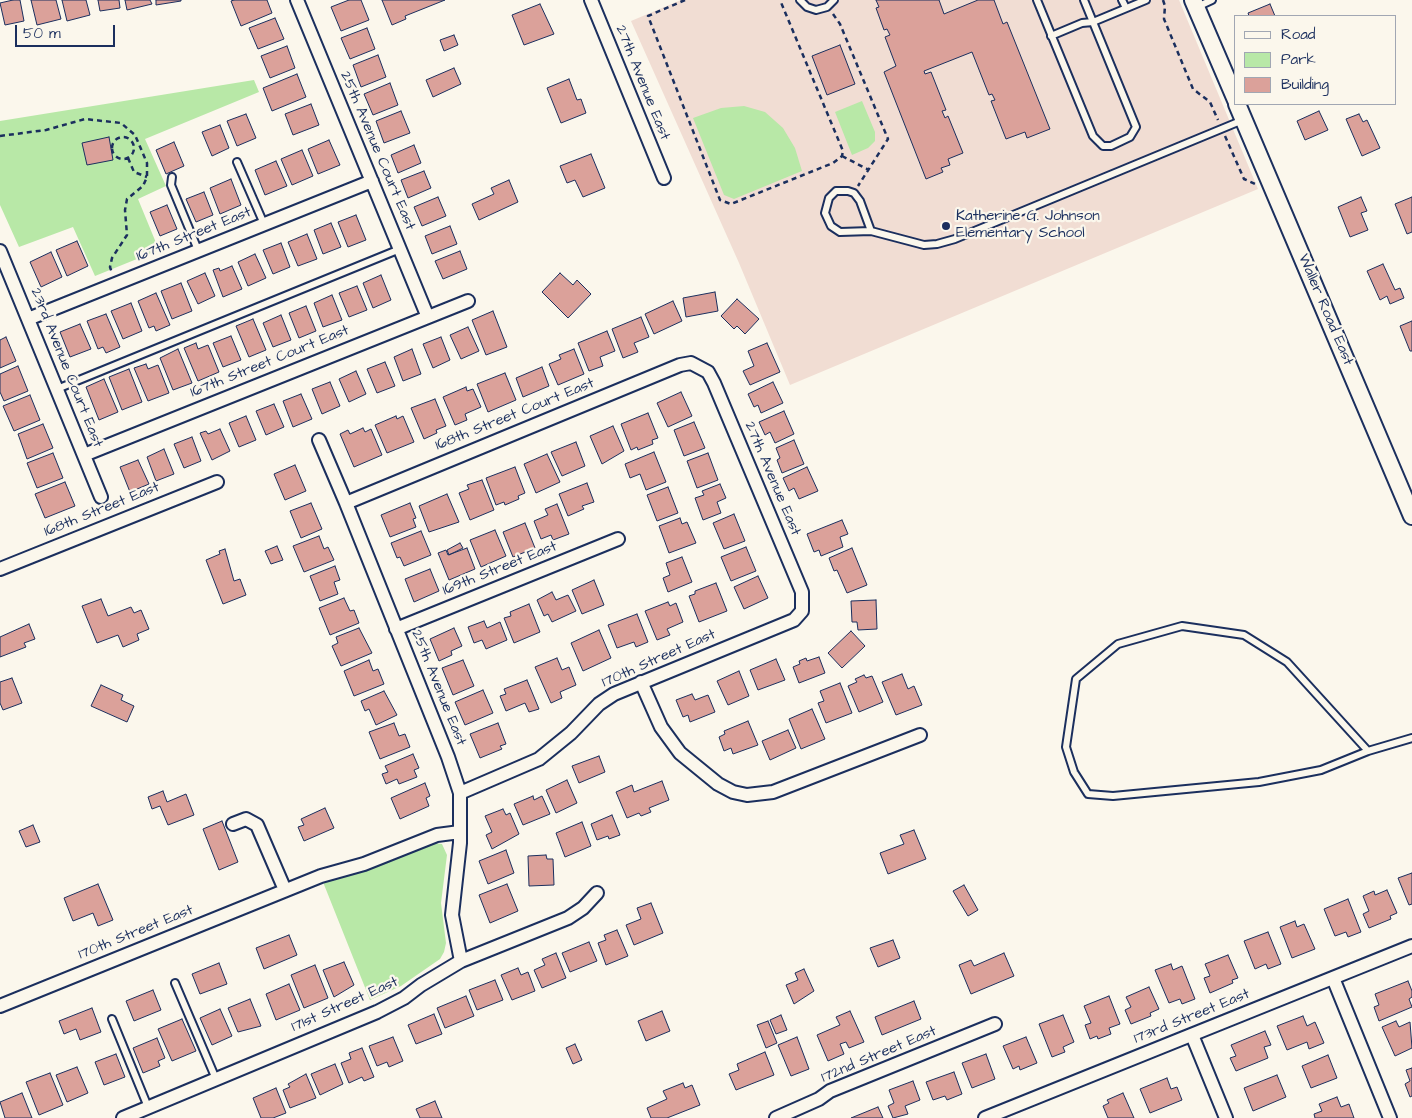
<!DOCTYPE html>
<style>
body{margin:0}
#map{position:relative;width:1412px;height:1118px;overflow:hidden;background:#fbf7ec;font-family:"Architects Daughter",sans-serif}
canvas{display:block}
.legend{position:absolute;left:1234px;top:15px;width:162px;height:90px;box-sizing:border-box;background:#fbf7ec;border:1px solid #a1a7b3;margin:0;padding:6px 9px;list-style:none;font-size:15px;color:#1b2f5e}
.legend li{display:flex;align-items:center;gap:10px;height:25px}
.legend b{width:25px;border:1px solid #a1a7b3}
.scale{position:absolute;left:15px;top:25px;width:100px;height:22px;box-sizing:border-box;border:2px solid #1b2f5e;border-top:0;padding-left:6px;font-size:15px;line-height:18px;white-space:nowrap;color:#1b2f5e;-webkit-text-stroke:4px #fbf7ec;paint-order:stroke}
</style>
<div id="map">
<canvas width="1412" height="1118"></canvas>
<ul class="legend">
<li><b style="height:6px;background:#fbf7ec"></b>Road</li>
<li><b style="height:14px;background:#b8e8a7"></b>Park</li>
<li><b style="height:14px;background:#dba19a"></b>Building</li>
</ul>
<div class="scale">50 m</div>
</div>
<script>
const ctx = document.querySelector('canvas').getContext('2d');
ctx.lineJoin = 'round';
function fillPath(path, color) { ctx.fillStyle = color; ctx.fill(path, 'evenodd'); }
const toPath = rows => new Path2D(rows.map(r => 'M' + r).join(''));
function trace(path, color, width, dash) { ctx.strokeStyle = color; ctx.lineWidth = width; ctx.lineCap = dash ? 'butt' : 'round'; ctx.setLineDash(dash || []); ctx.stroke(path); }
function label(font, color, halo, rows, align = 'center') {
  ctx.font = font + ' "Architects Daughter",sans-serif'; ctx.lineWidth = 4.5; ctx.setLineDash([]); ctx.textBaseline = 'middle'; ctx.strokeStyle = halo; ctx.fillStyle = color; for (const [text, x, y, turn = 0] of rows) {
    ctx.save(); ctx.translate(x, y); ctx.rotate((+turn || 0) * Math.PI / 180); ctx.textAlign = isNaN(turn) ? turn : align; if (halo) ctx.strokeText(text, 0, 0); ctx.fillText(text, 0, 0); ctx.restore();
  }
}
const built = toPath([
 [681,0,1179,0,1258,189,790,385,739,263,631,21]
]);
const green = toPath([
 [254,80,259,92,145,139,166,186,138,199,159,250,95,276,73,227,19,247,0,205,0,121],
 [862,101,875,132,875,141,868,148,852,155,835,112],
 [744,106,765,112,783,128,795,148,802,171,734,199,724,195,693,118,721,108],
 [433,843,442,844,447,855,441,903,446,943,444,952,440,959,401,986,370,1000,323,882,367,869]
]);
const building = toPath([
 [13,0,20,0,24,21,5,25,0,3,13,0],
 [31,0,56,0,61,19,37,25,31,0],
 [62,0,86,0,90,15,67,21,62,0],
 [98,0,119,0,120,8,100,11,98,0],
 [125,0,150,0,152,4,127,10,125,0],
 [156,0,181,0,181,1,156,5,156,0],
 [234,0,267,0,272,13,241,26,231,1,234,0],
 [349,0,361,0,369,20,341,31,331,7,349,0],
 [382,0,445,0,405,16,406,19,392,25,382,0],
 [876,0,939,0,944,14,978,0,994,0,1003,24,1007,22,1050,129,1027,138,1025,132,1006,139,991,101,995,100,992,94,989,95,972,52,924,71,925,74,931,72,946,110,942,111,945,118,948,116,963,153,948,159,950,165,941,168,943,172,926,179,884,72,896,66,885,37,890,35,887,29,884,30,876,8,879,7,876,0],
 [540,4,554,34,524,45,512,15,540,4],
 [1270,4,1275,16,1249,16,1248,13,1270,4],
 [275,18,284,39,258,49,249,28,275,18],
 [367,28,375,49,350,59,341,38,367,28],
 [454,35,458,45,444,51,440,40,454,35],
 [840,45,855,84,827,95,812,56,840,45],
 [287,46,295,68,270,78,261,56,287,46],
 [378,55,386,77,361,87,353,65,378,55],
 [454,68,461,84,433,97,426,80,454,68],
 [297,74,306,97,272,111,263,88,297,74],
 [569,79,577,100,581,99,586,113,561,123,547,88,569,79],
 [390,83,398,105,373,115,364,94,390,83],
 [311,104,319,125,293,135,285,114,311,104],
 [401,111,410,133,384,143,376,121,401,111],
 [1319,111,1328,130,1305,140,1297,121,1319,111],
 [246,114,256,138,237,146,227,121,246,114],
 [1359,114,1363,122,1367,120,1380,148,1362,156,1346,119,1359,114],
 [220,125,229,148,212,156,202,132,220,125],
 [109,137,113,160,87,165,82,143,109,137],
 [329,140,340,165,318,174,308,149,329,140],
 [174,142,184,166,166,174,156,150,174,142],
 [414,145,421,163,398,173,391,155,414,145],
 [302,150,313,176,292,185,281,159,302,150],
 [591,154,605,188,583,197,575,180,567,183,560,166,591,154],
 [276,161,287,186,265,195,255,170,276,161],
 [424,171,431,188,408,198,401,180,424,171],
 [231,179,241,205,220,214,210,188,231,179],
 [509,180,518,202,479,220,472,204,494,194,491,188,509,180],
 [204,192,213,215,196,222,186,199,204,192],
 [438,197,446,216,422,226,414,207,438,197],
 [1361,197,1367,211,1361,213,1368,230,1350,237,1338,207,1361,197],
 [1412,197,1412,232,1407,234,1395,204,1412,197],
 [167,205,177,229,160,236,150,212,167,205],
 [356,215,366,240,348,247,338,222,356,215],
 [331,223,341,247,323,254,314,230,331,223],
 [450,226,457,244,432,254,425,236,450,226],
 [307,234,317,259,298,266,288,242,307,234],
 [77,241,88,266,67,276,56,250,77,241],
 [281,243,290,267,273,274,263,250,281,243],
 [460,251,467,269,443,279,435,261,460,251],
 [51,252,62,277,41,287,30,262,51,252],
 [255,254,266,278,248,286,238,262,255,254],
 [1383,264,1395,290,1400,288,1404,298,1390,304,1387,296,1380,300,1367,271,1383,264],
 [232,266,242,289,223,297,213,270,219,268,220,271,232,266],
 [205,273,215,296,198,304,187,281,205,273],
 [560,273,573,285,577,280,591,294,568,318,542,292,560,273],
 [381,275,391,300,373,308,363,283,381,275],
 [181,283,192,311,172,319,161,291,181,283],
 [357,286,367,310,349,317,339,293,357,286],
 [715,292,718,311,686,317,683,298,715,292],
 [156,293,170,325,156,331,154,326,149,328,138,301,156,293],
 [332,295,342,320,323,327,314,303,332,295],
 [737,299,759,319,745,334,737,326,734,329,721,316,737,299],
 [673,301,682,321,654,334,645,314,673,301],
 [131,303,142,331,123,339,111,311,131,303],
 [306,306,316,331,299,338,289,313,306,306],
 [493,311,507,347,486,355,472,320,493,311],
 [106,314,120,347,106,353,103,347,98,349,87,321,106,314],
 [281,315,291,340,273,347,263,323,281,315],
 [641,317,649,337,634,343,638,352,623,358,612,329,641,317],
 [253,319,266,350,249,357,236,326,253,319],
 [1412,321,1412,351,1410,351,1400,326,1412,321],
 [80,324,91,349,70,357,60,332,80,324],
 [468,327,479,351,461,359,450,335,468,327],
 [607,331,615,351,600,357,603,366,589,371,578,343,607,331],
 [231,336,241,360,223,367,213,343,231,336],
 [6,337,16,361,0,368,0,340,6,337],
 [441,337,450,360,433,368,423,344,441,337],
 [196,343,198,349,208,345,219,372,198,381,184,348,196,343],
 [767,343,780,372,750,385,743,371,754,366,748,351,767,343],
 [178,349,192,383,173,390,160,358,178,349],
 [412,349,421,374,403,381,394,357,412,349],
 [574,349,584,374,558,385,549,364,561,359,559,355,574,349],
 [385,362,395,386,377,393,367,369,385,362],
 [146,364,148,369,158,365,169,393,148,401,134,368,146,364],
 [18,366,28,391,4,401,0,392,0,374,18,366],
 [542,367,549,386,523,397,516,378,542,367],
 [129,369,142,402,122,410,109,377,129,369],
 [356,371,366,394,349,402,339,379,356,371],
 [505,373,516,400,488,412,477,384,505,373],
 [104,379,118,412,99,420,86,387,104,379],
 [330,382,340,406,322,414,312,389,330,382],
 [773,382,783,403,761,413,758,405,754,407,748,394,773,382],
 [466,387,467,391,473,389,481,407,465,414,467,420,455,425,443,397,466,387],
 [681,392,692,416,668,427,657,403,681,392],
 [301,394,312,419,293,427,283,401,301,394],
 [30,395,40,420,14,431,3,406,30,395],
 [435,399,446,426,436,430,437,433,424,439,411,408,435,399],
 [274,404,284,427,266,435,256,411,274,404],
 [784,411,794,434,775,443,770,432,765,435,759,422,784,411],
 [648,413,658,438,652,440,653,444,638,450,637,447,631,450,621,424,648,413],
 [246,416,256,440,239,447,229,423,246,416],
 [396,416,397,419,403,416,414,442,387,453,375,425,396,416],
 [694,422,705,448,684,456,674,430,694,422],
 [43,424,53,448,27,459,18,434,43,424],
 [613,426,624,451,602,464,590,436,613,426],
 [363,428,365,432,371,429,382,455,354,467,340,434,348,430,350,434,363,428],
 [220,429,230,451,212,460,200,433,206,431,208,434,220,429],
 [192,437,201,461,184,468,174,444,192,437],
 [794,440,804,464,782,473,777,460,780,458,776,448,794,440],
 [576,442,585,466,562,476,551,452,576,442],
 [164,449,174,474,156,481,147,457,164,449],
 [654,452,666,482,646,490,640,474,630,478,625,464,654,452],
 [53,453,63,478,37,488,27,463,53,453],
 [708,453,718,480,697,488,687,461,708,453],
 [547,454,560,482,536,493,524,464,547,454],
 [138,460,149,484,130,492,120,467,138,460],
 [295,465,306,491,285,500,274,474,295,465],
 [515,467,525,493,518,496,519,499,505,505,504,502,496,505,486,478,515,467],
 [807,467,818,491,799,499,794,488,789,491,783,478,807,467],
 [482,480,494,510,470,520,459,493,469,489,467,485,482,480],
 [65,482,75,506,45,518,35,494,65,482],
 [587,483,594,502,582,506,584,509,568,516,559,494,587,483],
 [720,484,726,498,717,502,721,513,703,520,695,498,704,495,702,491,720,484],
 [668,487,678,513,657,521,647,495,668,487],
 [447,494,459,522,429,532,419,506,447,494],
 [311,503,322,529,301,538,290,511,311,503],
 [410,503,416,518,413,519,416,527,390,537,381,515,410,503],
 [557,504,569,534,553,540,551,535,541,539,534,521,548,515,545,509,557,504],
 [734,514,745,541,724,549,713,523,734,514],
 [680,518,682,524,687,522,696,543,669,553,659,526,680,518],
 [842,520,848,534,840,537,843,547,821,556,819,550,814,552,807,534,842,520],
 [525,523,535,548,513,557,503,532,525,523],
 [495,530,506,556,481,567,470,540,495,530],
 [421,531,431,555,404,566,400,557,397,558,391,543,421,531],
 [319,536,324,549,328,547,334,560,304,572,293,546,319,536],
 [460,543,463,548,449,555,447,550,460,543],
 [277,546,283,560,271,564,265,551,277,546],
 [746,547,756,571,731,581,721,557,746,547],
 [467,548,475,569,449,580,438,553,446,550,448,555,467,548],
 [852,548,867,585,847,593,837,570,834,571,829,558,852,548],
 [225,549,234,581,240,579,246,595,223,604,206,560,220,554,219,551,225,549],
 [682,557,692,582,668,592,663,578,670,575,666,563,682,557],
 [335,566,340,580,334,582,338,594,320,601,310,576,335,566],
 [430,569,439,591,414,602,405,579,430,569],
 [758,576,768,598,744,609,734,587,758,576],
 [594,580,604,605,582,614,572,590,594,580],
 [716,583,727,611,699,622,689,596,695,594,695,591,716,583],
 [552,592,556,600,568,595,576,611,552,622,548,614,544,616,537,600,552,592],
 [344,598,350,611,354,610,359,623,330,635,319,608,344,598],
 [101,599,108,616,131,607,134,613,141,610,149,629,137,634,139,640,123,647,118,635,97,643,82,606,101,599],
 [876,600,877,629,858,630,857,622,852,622,851,601,876,600],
 [668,602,670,606,676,603,683,622,667,629,670,635,657,640,645,611,668,602],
 [529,604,540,632,514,643,504,618,511,616,510,612,529,604],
 [637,614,648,642,636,647,634,642,617,648,608,625,637,614],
 [484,621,487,628,500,622,507,640,486,649,482,640,474,643,468,627,484,621],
 [29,624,35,639,24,643,26,647,0,657,0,637,29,624],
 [359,628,372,653,341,666,332,646,338,643,336,637,359,628],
 [454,628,462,646,451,651,452,655,439,661,430,639,454,628],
 [599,630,611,658,583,671,571,643,599,630],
 [851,631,865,646,842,668,828,653,851,631],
 [819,657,825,673,799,683,793,667,800,664,799,661,806,658,807,661,819,657],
 [557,658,562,670,569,667,576,685,560,692,562,698,551,703,535,667,557,658],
 [776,659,785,680,758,690,750,670,776,659],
 [369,660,373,671,378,669,384,684,354,696,344,671,369,660],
 [463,660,474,686,453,695,442,668,463,660],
 [739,671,749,696,728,705,717,681,739,671],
 [902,674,908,689,914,686,922,705,896,715,882,682,902,674],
 [864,675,866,678,872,676,883,702,859,712,848,686,857,682,855,679,864,675],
 [12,678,22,703,3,710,0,703,0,682,12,678],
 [527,680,539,709,529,712,525,703,506,711,500,696,506,694,504,689,527,680],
 [840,683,852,713,826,723,818,703,824,701,820,691,840,683],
 [101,685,123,695,121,700,134,706,127,722,91,706,101,685],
 [483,690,493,713,465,725,455,702,483,690],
 [384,691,397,715,376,725,369,709,365,711,361,701,384,691],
 [692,694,695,700,708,695,715,712,690,722,688,715,683,717,676,700,692,694],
 [812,709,825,739,801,749,789,719,812,709],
 [748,721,758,745,733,754,731,748,724,751,719,737,725,734,724,731,748,721],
 [394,723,399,736,405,734,410,747,380,759,369,732,394,723],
 [498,723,506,744,500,746,502,749,480,758,470,734,498,723],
 [788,730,796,748,770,760,762,741,788,730],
 [413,754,419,768,414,770,417,777,399,784,397,779,386,784,382,774,388,772,385,766,413,754],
 [599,756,605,772,579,783,572,766,599,756],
 [567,780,577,803,556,813,546,790,567,780],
 [662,781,669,800,649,808,651,812,641,816,639,813,627,818,616,792,632,785,634,792,662,781],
 [425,783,430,796,426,798,429,806,400,819,391,798,425,783],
 [163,791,167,802,186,794,194,815,168,825,160,806,152,809,148,797,163,791],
 [533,796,534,800,542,796,550,814,523,825,514,804,533,796],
 [325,808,334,828,304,841,298,827,304,825,301,819,325,808],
 [503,809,506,815,510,813,519,834,492,849,486,835,492,832,485,816,503,809],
 [612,815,620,835,609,839,608,836,597,840,591,824,612,815],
 [222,821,238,862,219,870,203,829,222,821],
 [582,822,591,846,565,857,556,833,582,822],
 [33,825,40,842,26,847,19,831,33,825],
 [914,830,926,859,888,874,880,853,904,844,900,835,914,830],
 [506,850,514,873,488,884,479,861,506,850],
 [546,855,547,859,553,859,554,885,529,886,528,856,546,855],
 [1412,873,1412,904,1409,905,1398,878,1412,873],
 [98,884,113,920,98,926,93,913,73,921,64,898,98,884],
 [507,884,518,911,490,923,479,895,507,884],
 [964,885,978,910,968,916,953,891,964,885],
 [1387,890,1397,913,1390,916,1391,919,1369,928,1363,914,1369,911,1363,896,1374,891,1375,895,1387,890],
 [1348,899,1361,932,1348,937,1346,932,1335,936,1324,909,1348,899],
 [651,903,663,933,634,945,626,925,641,919,637,908,651,903],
 [1295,921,1297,927,1304,924,1315,949,1292,958,1280,927,1295,921],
 [617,930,628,956,606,965,598,943,606,940,604,935,617,930],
 [1268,932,1281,964,1268,969,1266,964,1255,969,1244,941,1268,932],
 [289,935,297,955,264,969,256,948,289,935],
 [893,940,900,958,878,967,870,948,893,940],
 [589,942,597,961,570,972,562,953,589,942],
 [556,953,566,978,542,988,534,970,545,965,542,959,556,953],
 [1004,953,1014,976,971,994,959,965,971,960,974,966,1004,953],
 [1228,955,1238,978,1232,980,1233,983,1210,993,1204,978,1210,976,1205,964,1228,955],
 [344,962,354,985,334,997,323,970,344,962],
 [219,963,227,984,200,994,192,974,219,963],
 [1171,964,1173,970,1182,966,1195,999,1182,1004,1180,999,1169,1003,1155,970,1171,964],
 [315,965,328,998,304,1008,291,975,315,965],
 [518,968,521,975,528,972,535,991,512,1000,501,975,518,968],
 [804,969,814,991,794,1004,786,985,798,980,795,973,804,969],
 [495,980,503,1000,477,1010,469,990,495,980],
 [1408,981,1412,991,1412,997,1409,999,1412,1007,1379,1021,1374,1007,1379,1005,1375,994,1408,981],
 [289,984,300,1010,276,1020,266,994,289,984],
 [1149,987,1159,1009,1150,1013,1151,1016,1131,1024,1125,1010,1131,1007,1126,997,1149,987],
 [153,990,161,1010,134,1021,126,1001,153,990],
 [466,996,474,1016,445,1028,437,1008,466,996],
 [1109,996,1120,1024,1109,1028,1111,1034,1098,1039,1097,1036,1090,1039,1085,1025,1091,1023,1084,1006,1109,996],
 [250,999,261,1026,238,1032,228,1008,250,999],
 [914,1001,921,1019,882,1035,875,1017,914,1001],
 [92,1008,101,1032,80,1040,76,1029,64,1034,59,1021,92,1008],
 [220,1009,232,1036,212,1045,200,1018,220,1009],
 [662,1011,670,1031,646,1041,638,1021,662,1011],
 [850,1011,864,1042,849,1048,846,1042,840,1044,844,1054,828,1061,817,1035,840,1025,836,1017,850,1011],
 [434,1014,442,1034,416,1044,408,1025,434,1014],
 [781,1015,787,1030,776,1034,770,1020,781,1015],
 [1063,1015,1074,1042,1063,1047,1065,1052,1052,1057,1039,1024,1063,1015],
 [1303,1016,1307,1026,1315,1022,1324,1043,1309,1049,1307,1042,1287,1050,1277,1026,1303,1016],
 [182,1019,196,1051,172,1061,158,1029,182,1019],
 [768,1021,777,1043,766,1048,757,1025,768,1021],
 [1396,1021,1399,1027,1410,1022,1412,1048,1395,1056,1382,1027,1396,1021],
 [1265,1031,1271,1045,1264,1047,1268,1058,1236,1071,1230,1058,1236,1056,1231,1045,1265,1031],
 [393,1037,403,1061,389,1067,387,1062,377,1066,369,1046,393,1037],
 [797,1037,809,1069,791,1076,778,1045,797,1037],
 [1026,1037,1037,1063,1020,1070,1019,1066,1013,1069,1003,1046,1026,1037],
 [157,1038,165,1058,158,1061,160,1066,143,1073,133,1048,157,1038],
 [575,1044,582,1060,573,1064,566,1048,575,1044],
 [362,1048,374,1077,364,1081,362,1077,349,1083,341,1063,351,1059,349,1053,362,1048],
 [765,1052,774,1075,736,1090,729,1074,739,1070,737,1064,765,1052],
 [116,1054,125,1077,104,1085,95,1062,116,1054],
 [986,1054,995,1079,972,1088,962,1063,986,1054],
 [1328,1055,1337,1078,1311,1088,1302,1066,1328,1055],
 [335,1064,343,1084,320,1095,311,1074,335,1064],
 [77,1067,88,1093,67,1102,56,1075,77,1067],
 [1412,1068,1412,1096,1410,1097,1405,1084,1410,1081,1406,1070,1412,1068],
 [954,1072,962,1094,947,1100,945,1096,933,1100,926,1082,954,1072],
 [50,1073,63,1105,39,1115,26,1082,50,1073],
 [306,1074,316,1098,290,1108,283,1090,290,1087,288,1084,306,1074],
 [1277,1075,1286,1097,1253,1111,1244,1088,1277,1075],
 [1167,1078,1171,1089,1177,1087,1182,1100,1150,1113,1140,1089,1167,1078],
 [913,1081,920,1100,905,1106,908,1114,893,1118,888,1106,894,1103,889,1090,913,1081],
 [683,1083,685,1088,692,1085,700,1105,667,1118,651,1118,647,1108,667,1099,663,1091,683,1083],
 [276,1088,286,1113,273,1118,261,1118,253,1098,276,1088],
 [22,1093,32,1118,5,1118,0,1102,22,1093],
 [1123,1093,1134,1118,1108,1118,1103,1106,1109,1103,1107,1100,1123,1093],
 [1337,1097,1341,1107,1349,1104,1354,1118,1315,1118,1314,1114,1322,1111,1319,1104,1337,1097],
 [435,1101,442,1118,420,1118,416,1109,435,1101],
 [878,1107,883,1118,851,1118,878,1107]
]);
const path = toPath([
 [685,0,648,16,720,200,731,204,833,163,842,156,843,151,780,0],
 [1163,0,1165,6,1164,19,1193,89,1210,102,1218,120],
 [833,14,840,24,888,139,858,186],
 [0,136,46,130,85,119,121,123,135,135,147,163,147,177,143,186,127,199,125,210,127,235,112,258,110,267,112,273],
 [1225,136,1244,179,1255,184],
 '112 148a11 11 0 1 1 22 0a11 11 0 1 1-22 0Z',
 [842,156,869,170],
 [128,158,134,172,147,177]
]);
const lane = toPath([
 [800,0,807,7,816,10,827,7,834,0],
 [1037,0,1093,136,1103,146,1111,146,1130,137,1136,127,1084,0],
 [1122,0,1126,8],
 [1197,7,1212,0],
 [1051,36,1082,23,1093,22,1146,0],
 [237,162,264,224],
 [172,177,171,185,198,250],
 [871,231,860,201,854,193,848,191,836,191,829,198,825,213,831,226,840,232,871,231,924,245,937,244,955,239,1243,120],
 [57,389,400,249],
 [1368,751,1287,662,1244,635,1182,626,1118,644,1076,679,1066,747,1074,772,1088,794,1113,796,1259,782,1321,770,1368,751,1412,738],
 [175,983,216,1079],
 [112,1019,148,1107]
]);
const street = toPath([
 [297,0,427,315],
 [591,0,664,178],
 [0,251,101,497],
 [28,319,372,181],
 [319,440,346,503,448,757,460,793,460,843,452,915,461,961],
 [84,455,468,301],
 [346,503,680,365,691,363,708,372,714,383,802,592,802,611,794,620,614,694,599,704,571,733,539,759,460,793],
 [0,569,217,482],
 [396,629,618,539],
 [641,682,661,727,680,753,718,784,733,792,747,795,773,792,920,735],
 [233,824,246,819,257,825,285,890],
 [1333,978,1390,1118],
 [0,1006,321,876,364,864,437,835,460,832],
 [1192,1035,1226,1118],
 [123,1118,377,1012,404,998,421,985,461,961,568,918,583,908,597,893],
 [776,1118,819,1099,830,1091,995,1024],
 [985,1118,1412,946]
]);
const secondary = toPath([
 [1193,0,1236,100],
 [1237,104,1412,516]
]);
const markers = [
 [946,226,5,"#1b2f5e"]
];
const streetNames = [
 ["27th Avenue East",642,83,68],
 ["25th Avenue Court East",377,151,67],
 ["167th Street East",194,235,-22],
 ["Waller Road East",1325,310,67],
 ["167th Street Court East",270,362,-22],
 ["23rd Avenue Court East",66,368,68],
 ["168th Street Court East",515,415,-22],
 ["27th Avenue East",772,479,67],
 ["168th Street East",102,510,-22],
 ["169th Street East",500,569,-22],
 ["170th Street East",659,659,-24],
 ["25th Avenue East",438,688,68],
 ["170th Street East",136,933,-22],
 ["171st Street East",345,1005,-24],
 ["173rd Street East",1192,1017,-22],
 ["172nd Street East",879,1055,-23]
];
const poiNames = [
 ["Katherine G. Johnson",956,217],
 ["Elementary School",956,234]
];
fillPath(built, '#f1ddd3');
fillPath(green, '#b8e8a7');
fillPath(building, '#dba19a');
trace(building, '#1b2f5e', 1);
trace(lane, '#1b2f5e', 10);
trace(street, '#1b2f5e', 16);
trace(secondary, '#1b2f5e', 20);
trace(path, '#1b2f5e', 2.5, [5, 4]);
trace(lane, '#fbf7ec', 6);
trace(street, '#fbf7ec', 12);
trace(secondary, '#fbf7ec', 16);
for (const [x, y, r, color] of markers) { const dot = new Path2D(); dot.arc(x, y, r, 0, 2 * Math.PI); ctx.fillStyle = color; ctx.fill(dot); trace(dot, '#fbf7ec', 2); }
label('15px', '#1b2f5e', '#fbf7ec', streetNames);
label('15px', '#1b2f5e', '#fbf7ec', poiNames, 'left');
</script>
